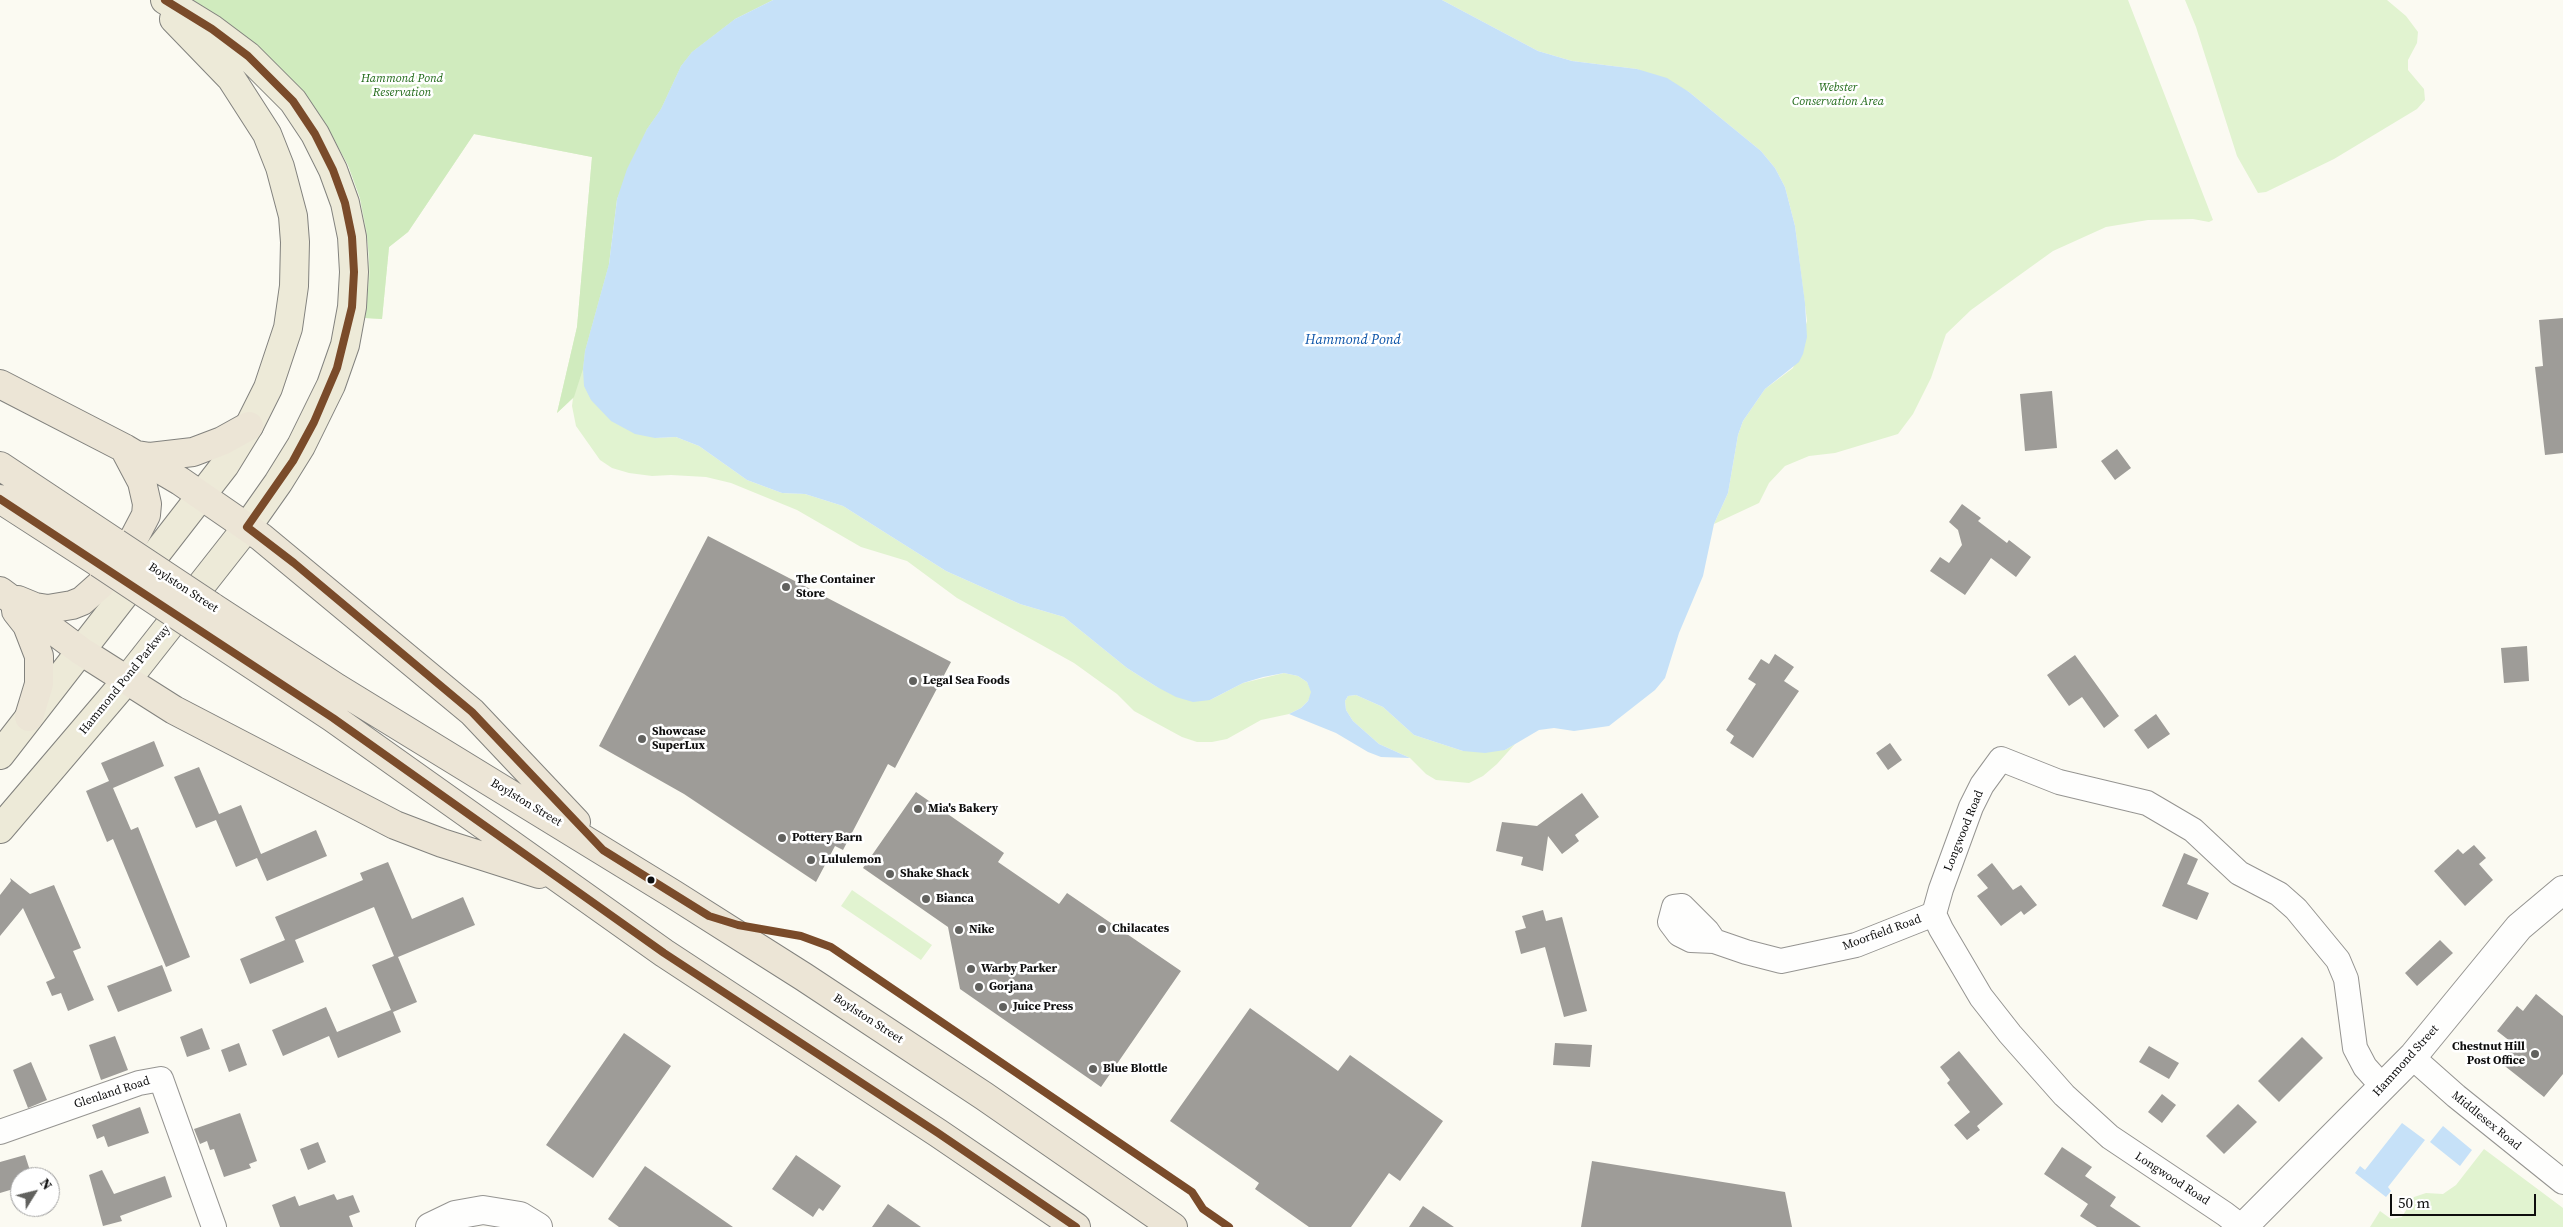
<!DOCTYPE html>
<style>
body{margin:0}
#map{position:relative;width:2563px;height:1227px;overflow:hidden;background:#fbfaf2;font-family:"Source Serif 4",serif}
canvas{display:block}
.north{position:absolute;left:10px;top:1167px;width:50px;height:50px;box-sizing:border-box;background:#fff;border:1px solid #9f9f9f;border-radius:50%;rotate:54deg;font-size:14px;font-weight:700;line-height:20px;text-align:center;color:#0e0e0e}
.north::after{content:'';display:block;margin:auto;width:18px;height:22px;background:#61615e;clip-path:polygon(50% 0,100% 100%,50% 72%,0 100%)}
.scale{position:absolute;left:2390px;top:1194px;width:146px;height:22px;box-sizing:border-box;border:2px solid #0e0e0e;border-top:0;padding-left:6px;font-size:15px;line-height:18px;white-space:nowrap;color:#0e0e0e;-webkit-text-stroke:4px #fff;paint-order:stroke}
</style>
<div id="map">
<canvas width="2563" height="1227"></canvas>
<div class="north">N</div>
<div class="scale">50 m</div>
</div>
<script>
const ctx = document.querySelector('canvas').getContext('2d');
ctx.lineJoin = 'round';
function fillPath(path, color) { ctx.fillStyle = color; ctx.fill(path, 'evenodd'); }
const toPath = rows => new Path2D(rows.map(r => 'M' + r).join(''));
function trace(path, color, width, dash) { ctx.strokeStyle = color; ctx.lineWidth = width; ctx.lineCap = dash ? 'butt' : 'round'; ctx.setLineDash(dash || []); ctx.stroke(path); }
function label(font, color, halo, rows, align = 'center') {
  ctx.font = font + ' "Source Serif 4",serif'; ctx.lineWidth = 5; ctx.setLineDash([]); ctx.textBaseline = 'middle'; ctx.strokeStyle = halo; ctx.fillStyle = color; for (const [text, x, y, turn = 0] of rows) {
    ctx.save(); ctx.translate(x, y); ctx.rotate((+turn || 0) * Math.PI / 180); ctx.textAlign = isNaN(turn) ? turn : align; if (halo) ctx.strokeText(text, 0, 0); ctx.fillText(text, 0, 0); ctx.restore();
  }
}
const green = toPath([
 [773,0,735,19,617,199,609,264,655,438,676,437,699,446,747,480,782,493,805,494,843,506,946,571,1020,604,1064,617,1127,668,1157,687,1210,700,1243,683,1284,673,1298,676,1307,682,1312,692,1308,701,1301,708,1289,714,1261,720,1227,739,1212,742,1197,742,1182,737,1134,711,1117,694,1074,663,957,598,907,561,861,547,797,510,731,483,706,477,671,475,652,476,629,473,612,468,600,460,576,426,572,406,573,398,557,413,577,327,592,157,474,134,408,232,389,247,382,319,365,318,369,252,360,198,348,165,323,121,310,103],
 [1442,0,2128,0,2213,220,2209,222,2193,219,2148,220,2106,227,2053,251,1971,310,1946,334,1931,378,1913,414,1898,434,1835,453,1809,456,1785,466,1769,483,1759,503,1714,524,1728,493,1738,435,1743,421,1765,389,1793,368,1807,321,1795,226,1785,187,1775,168,1761,151,1689,92,1637,69,1572,61,1538,51],
 [2185,0,2387,0,2406,16,2418,32,2417,43,2408,60,2408,70,2424,89,2425,100,2417,109,2334,159,2266,192,2258,193,2237,156,2196,27],
 [1356,695,1383,707,1414,735,1463,751,1505,750,1515,744,1497,764,1483,776,1469,783,1436,780,1426,774,1410,758,1379,744,1353,721,1346,710,1345,701,1348,696],
 [852,890,932,945,921,960,841,906],
 [2484,1149,2563,1208,2563,1227,2370,1227,2380,1211,2391,1219,2402,1217,2414,1197,2426,1193,2443,1194,2456,1185]
]);
const forest = toPath([
 [186,0,773,0,735,19,692,52,681,66,661,109,647,129,617,199,609,264,585,351,583,369,574,397,557,413,577,327,592,157,474,134,408,232,389,247,382,319,365,318,370,273,367,233,360,198,348,165,335,141,310,103]
]);
const water = toPath([
 [773,0,1442,0,1538,51,1572,61,1637,69,1667,78,1689,92,1761,151,1775,168,1785,187,1795,226,1805,303,1807,337,1803,354,1799,362,1765,389,1743,421,1738,435,1728,493,1714,524,1703,576,1679,633,1665,678,1655,690,1609,726,1574,731,1554,728,1539,730,1505,750,1485,753,1463,751,1414,735,1383,707,1356,695,1348,696,1345,701,1346,710,1353,721,1379,744,1410,758,1381,757,1368,752,1336,733,1289,714,1301,708,1308,701,1311,692,1307,682,1298,676,1284,673,1263,677,1243,683,1210,700,1193,702,1176,697,1157,687,1127,668,1064,617,1020,604,946,571,843,506,805,494,782,493,747,480,699,446,676,437,655,438,635,434,611,421,591,400,584,386,583,369,585,351,609,264,617,199,627,169,647,129,661,109,681,66,692,52,735,19],
 [2402,1123,2425,1140,2388,1187,2391,1191,2386,1197,2355,1173,2360,1166,2365,1170],
 [2443,1126,2472,1150,2460,1166,2430,1142]
]);
const building = toPath([
 [2563,318,2563,453,2545,455,2535,367,2543,366,2539,320],
 [2052,391,2057,448,2025,451,2020,394],
 [2117,449,2131,468,2115,480,2101,461],
 [1962,504,1981,518,1978,521,2007,543,2009,540,2031,557,2016,577,1991,558,1965,595,1930,571,1940,557,1949,563,1962,545,1958,530,1949,522],
 [708,536,951,662,895,768,888,764,843,850,835,846,816,882,684,794,599,746],
 [2527,646,2529,681,2504,683,2501,648],
 [1775,654,1794,667,1784,681,1799,691,1753,758,1730,743,1734,736,1726,730,1756,684,1748,679,1761,659,1769,664],
 [2075,655,2119,716,2104,728,2082,697,2069,706,2047,675],
 [2156,714,2170,734,2148,749,2134,730],
 [154,741,164,766,113,788,131,830,138,827,190,957,166,967,113,839,107,842,86,791,109,781,101,763],
 [1890,743,1902,760,1888,770,1876,753],
 [199,767,219,814,241,805,261,854,316,830,327,856,267,881,257,858,236,867,216,820,196,828,174,777],
 [916,792,1004,853,998,862,1059,904,1067,893,1181,971,1101,1087,960,989,948,927,863,868],
 [1582,793,1599,817,1575,835,1579,841,1562,854,1548,836,1543,871,1521,865,1523,857,1496,851,1502,822,1537,826],
 [2474,845,2486,858,2479,864,2493,880,2465,906,2434,871,2458,849,2463,854],
 [2184,853,2198,859,2187,884,2209,893,2197,920,2162,906],
 [388,862,412,919,463,897,475,925,398,957,417,1002,393,1012,401,1032,338,1058,329,1036,283,1056,272,1030,326,1007,337,1032,391,1010,372,965,394,956,374,907,295,940,304,962,250,984,240,959,285,940,275,917,363,880,360,873],
 [1992,863,2013,890,2021,885,2037,905,2024,915,2021,911,2001,926,1977,896,1988,888,1977,875],
 [10,878,30,894,54,885,81,948,73,951,94,1000,68,1011,61,993,52,996,46,982,55,978,23,908,0,936,0,895,11,881],
 [1543,910,1546,921,1562,917,1587,1011,1564,1017,1545,947,1521,954,1515,931,1526,928,1522,916],
 [2440,940,2453,953,2417,986,2405,973],
 [162,965,172,991,118,1012,107,986],
 [2536,994,2563,1016,2563,1074,2544,1097,2501,1063,2515,1045,2497,1031,2517,1006,2523,1011],
 [1250,1008,1338,1071,1350,1055,1443,1121,1400,1181,1389,1173,1351,1227,1309,1227,1255,1189,1259,1183,1170,1121],
 [202,1028,210,1049,187,1057,180,1037],
 [624,1033,671,1066,593,1178,546,1145],
 [115,1036,128,1070,101,1080,89,1045],
 [2302,1037,2323,1058,2279,1102,2258,1081],
 [239,1043,247,1065,229,1072,221,1050],
 [1555,1043,1592,1045,1590,1067,1553,1065],
 [2149,1046,2179,1063,2169,1079,2139,1062],
 [1959,1051,2003,1104,1977,1126,1980,1130,1967,1140,1954,1125,1970,1112,1947,1083,1950,1080,1940,1067],
 [31,1062,47,1100,28,1108,13,1070],
 [2162,1094,2176,1105,2162,1123,2148,1112],
 [2238,1104,2257,1122,2224,1154,2206,1136],
 [140,1107,149,1133,108,1147,104,1136,97,1139,92,1125],
 [240,1113,257,1161,249,1164,251,1168,224,1177,214,1149,210,1150,207,1141,200,1144,194,1129],
 [318,1142,326,1162,308,1170,300,1149],
 [2062,1147,2092,1167,2085,1176,2116,1197,2110,1206,2141,1227,2097,1227,2080,1216,2088,1204,2044,1174],
 [25,1155,32,1177,20,1177,20,1187,0,1193,0,1162],
 [796,1155,841,1186,823,1211,819,1208,813,1217,772,1189],
 [1592,1161,1785,1192,1792,1227,1581,1227],
 [645,1166,733,1227,619,1227,608,1219],
 [102,1170,114,1194,165,1176,172,1197,120,1216,122,1221,103,1226,89,1175],
 [334,1194,337,1200,353,1195,360,1212,349,1216,353,1227,280,1227,272,1205,295,1196,299,1206],
 [888,1204,921,1227,872,1227],
 [1423,1206,1454,1227,1409,1227]
]);
const minor = toPath([
 [1714,941,1707,931,1682,906,1674,907,1670,922,1679,934,1691,940,1714,941,1746,952,1781,961,1856,945,1934,914],
 [2412,1057,2456,1096,2563,1182],
 [0,1132,139,1083,161,1079,214,1227],
 [2242,1227,2225,1214,2110,1137,2064,1095,2010,1034,1981,997,1941,929,1934,914,1941,889,1971,807,1982,785,2001,759,2059,782,2147,803,2193,830,2239,873,2279,894,2296,909,2338,960,2346,979,2355,1048,2365,1067,2383,1087]
]);
const tertiary = toPath([
 [430,1227,455,1215,483,1210,520,1216,538,1227],
 [2243,1227,2414,1055,2519,927,2563,890]
]);
const primary = toPath([
 [0,755,225,465,249,426,268,388,288,328,294,286,295,242,293,216,280,167,267,134,231,78,174,19],
 [0,829,126,681,247,527,278,483,301,446,331,385,345,345,352,307,354,272,352,237,345,203,333,170,315,134,293,101,248,56,212,29,165,0]
]);
const trunk = toPath([
 [0,384,124,448,180,481,261,537,472,712,576,822],
 [137,455,150,457,193,452,222,441,249,426],
 [0,466,116,543],
 [0,499,99,563],
 [0,591,81,651,174,710,395,825,442,843,539,874],
 [18,600,35,607,48,609,72,605,82,601,100,585,134,538,146,515,147,504,142,482,124,448],
 [211,606,337,688,673,894,804,977,984,1096,1173,1227],
 [16,611,27,625,39,656,39,684,29,717],
 [195,627,333,718,664,953,938,1133,1076,1227]
]);
const trunkBridge = toPath([
 [116,543,211,606],
 [99,563,195,627]
]);
const bus1 = toPath([
 [165,0,212,29,248,56,293,101,315,134,333,170,345,203,352,237,354,272,352,307,337,368,314,422,293,461,247,527,294,563,472,712,603,850,709,916,738,925,801,936,831,947,1192,1192,1203,1209,1229,1227],
 [0,499,333,718,664,953,938,1133,1076,1227]
]);
const markers = [
 [786,587,5,"#61615e"],
 [913,681,5,"#61615e"],
 [642,739,5,"#61615e"],
 [918,809,5,"#61615e"],
 [782,838,5,"#61615e"],
 [811,860,5,"#61615e"],
 [890,874,5,"#61615e"],
 [651,880,4.5,"#0e0e0e"],
 [926,899,5,"#61615e"],
 [1102,929,5,"#61615e"],
 [959,930,5,"#61615e"],
 [971,969,5,"#61615e"],
 [979,987,5,"#61615e"],
 [1003,1007,5,"#61615e"],
 [2535,1054,5,"#61615e"],
 [1093,1069,5,"#61615e"]
];
const parkNames = [
 ["Hammond Pond",402,79],
 ["Reservation",402,93],
 ["Webster",1838,88],
 ["Conservation Area",1838,102]
];
const poiNames = [
 ["The Container",796,580],
 ["Store",796,594],
 ["Legal Sea Foods",923,681],
 ["Showcase",652,732],
 ["SuperLux",652,746],
 ["Mia's Bakery",928,809],
 ["Pottery Barn",792,838],
 ["Lululemon",821,860],
 ["Shake Shack",900,874],
 ["Bianca",936,899],
 ["Chilacates",1112,929],
 ["Nike",969,930],
 ["Warby Parker",981,969],
 ["Gorjana",989,987],
 ["Juice Press",1013,1007],
 ["Chestnut Hill",2525,1047,"right"],
 ["Post Office",2525,1061,"right"],
 ["Blue Blottle",1103,1069]
];
const streetNames = [
 ["Boylston Street",183,588,33],
 ["Hammond Pond Parkway",125,680,-51],
 ["Boylston Street",526,803,31],
 ["Longwood Road",1964,831,-68],
 ["Moorfield Road",1882,933,-20],
 ["Boylston Street",868,1019,33],
 ["Hammond Street",2406,1061,-48],
 ["Glenland Road",112,1093,-18],
 ["Middlesex Road",2486,1121,39],
 ["Longwood Road",2172,1179,33]
];
const waterNames = [
 ["Hammond Pond",1353,340]
];
fillPath(green, '#e1f3d0');
fillPath(forest, '#d0ebbe');
fillPath(water, '#c6e1f8');
fillPath(building, '#9e9c98');
trace(minor, '#959491', 26);
trace(tertiary, '#959491', 30);
trace(primary, '#82827e', 30);
trace(trunk, '#82827e', 30);
trace(minor, '#fefefd', 24);
trace(tertiary, '#fefefd', 28);
trace(primary, '#edead8', 28);
trace(trunk, '#ece5d6', 28);
trace(trunkBridge, '#82827e', 30, []);
trace(trunkBridge, '#ece5d6', 28);
trace(bus1, '#7a4b2a', 8);
for (const [x, y, r, color] of markers) { const dot = new Path2D(); dot.arc(x, y, r, 0, 2 * Math.PI); ctx.fillStyle = color; ctx.fill(dot); trace(dot, '#fff', 2); }
label('italic 12px', '#216a19', '#fff', parkNames);
label('bold 12px', '#0e0e0e', '#fff', poiNames, 'left');
label('12px', '#0e0e0e', '#fff', streetNames);
label('italic 14px', '#0d55a9', '#fff', waterNames);
</script>
